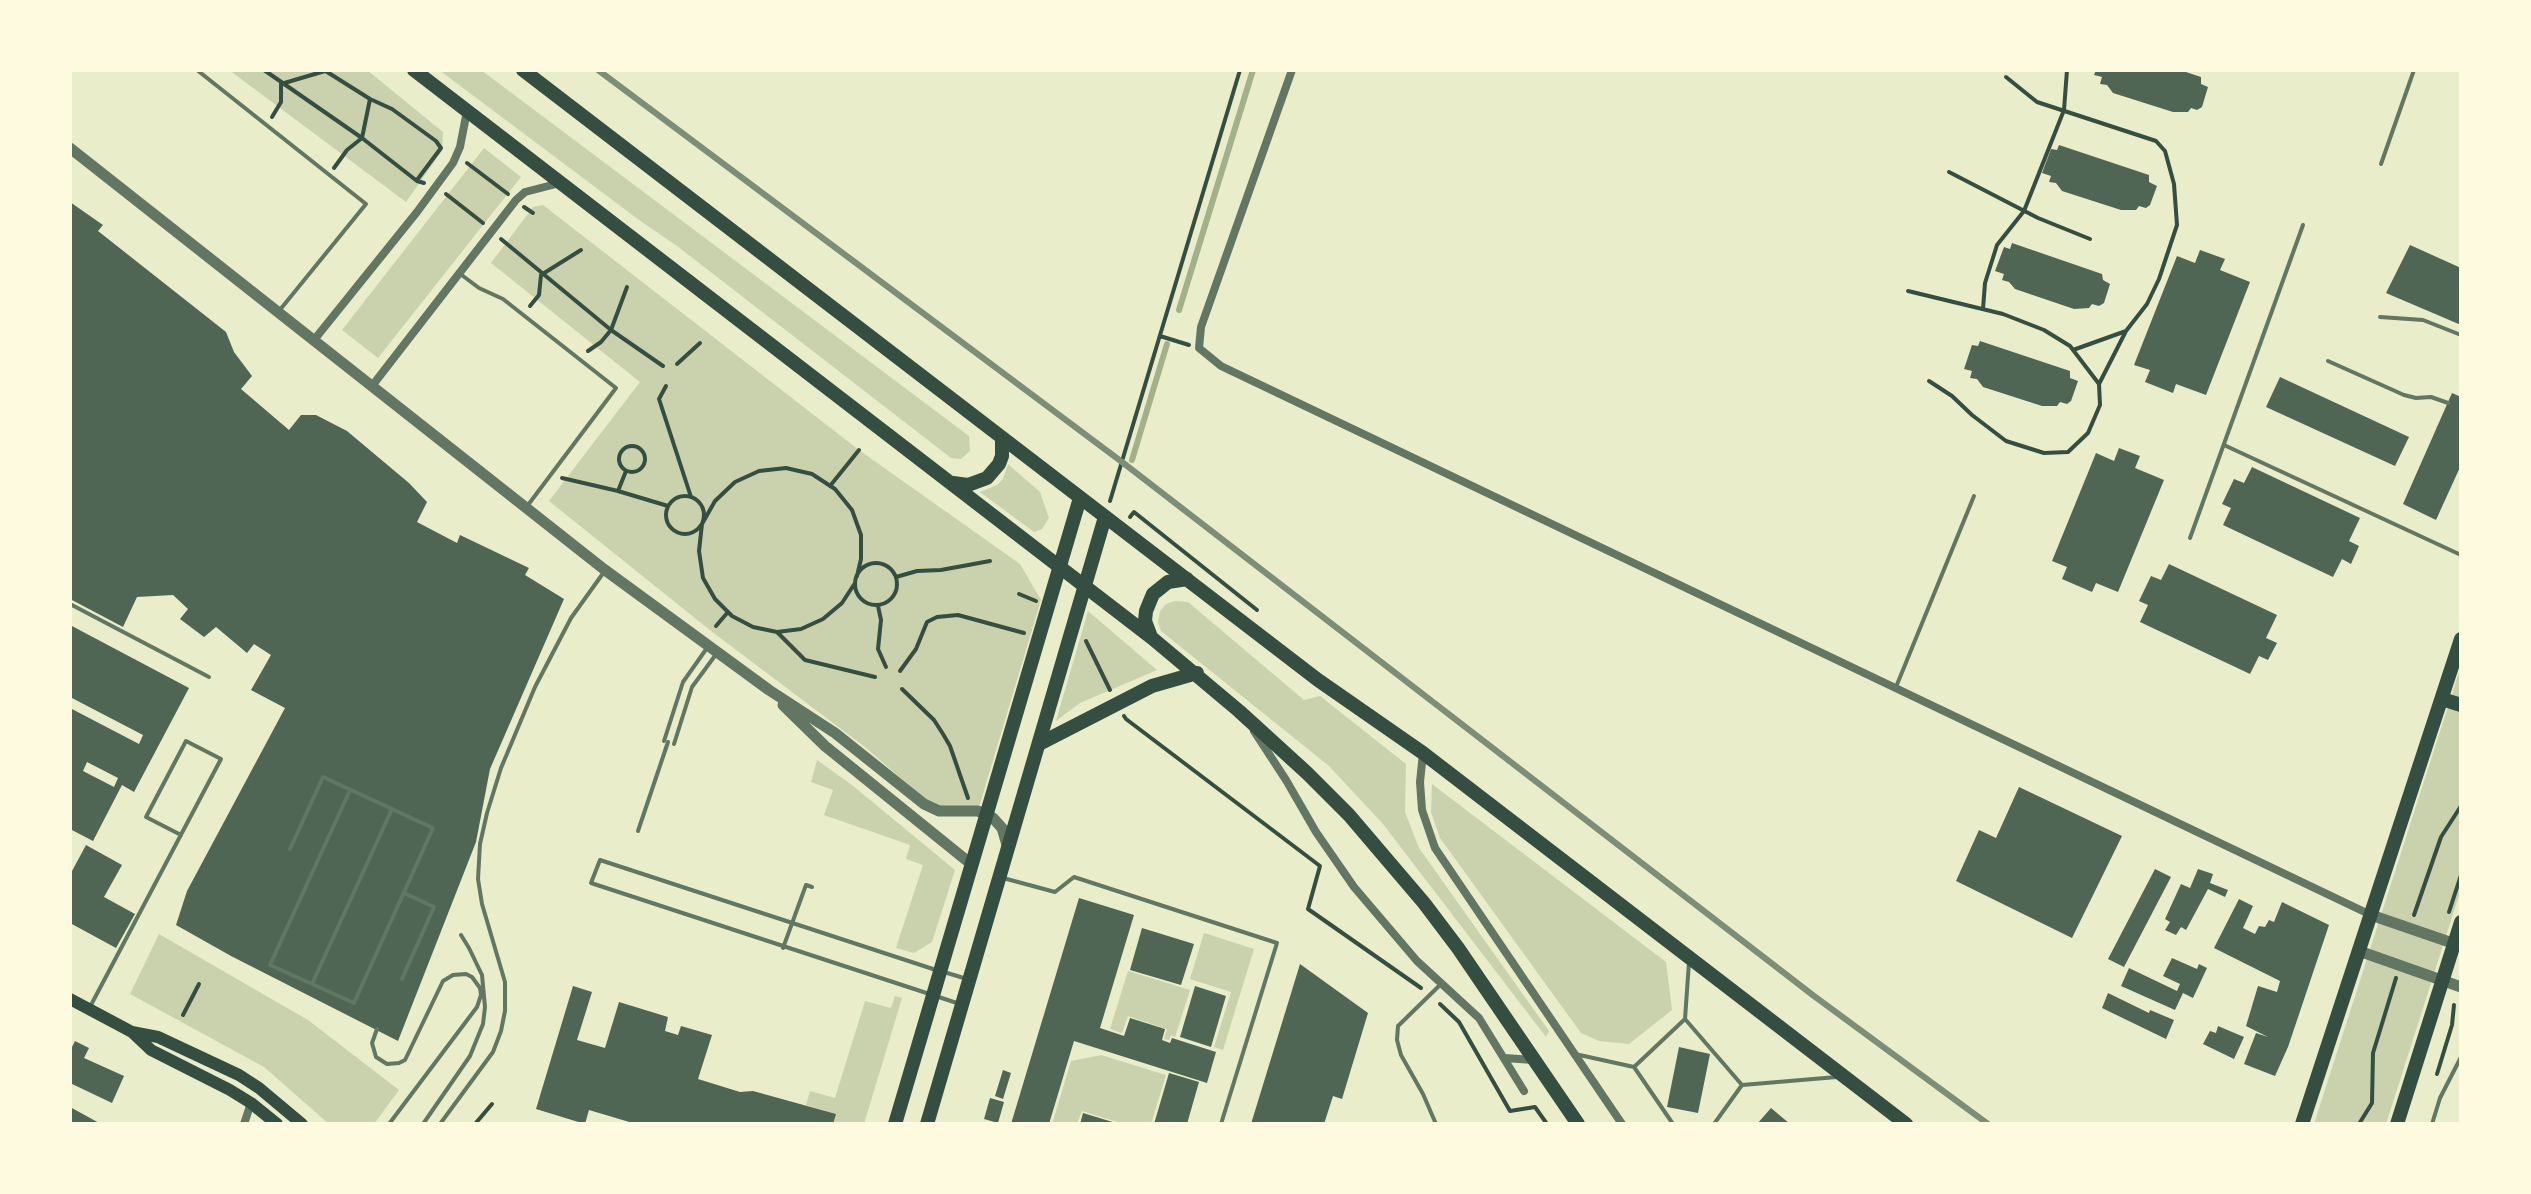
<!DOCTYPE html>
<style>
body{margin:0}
#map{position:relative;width:2531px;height:1194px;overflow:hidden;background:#e9edc9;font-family:"DM Sans",sans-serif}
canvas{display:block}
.frame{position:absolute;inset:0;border:72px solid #fefae0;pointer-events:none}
</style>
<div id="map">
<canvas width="2531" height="1194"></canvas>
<div class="frame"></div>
</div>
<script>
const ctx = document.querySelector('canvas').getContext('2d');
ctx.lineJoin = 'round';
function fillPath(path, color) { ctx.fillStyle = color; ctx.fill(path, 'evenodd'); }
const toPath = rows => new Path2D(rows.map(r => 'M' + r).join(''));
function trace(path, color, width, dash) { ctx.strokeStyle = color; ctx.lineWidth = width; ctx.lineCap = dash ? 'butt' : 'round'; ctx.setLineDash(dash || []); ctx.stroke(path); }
const green = toPath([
 [229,70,367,70,443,132,442,151,406,202],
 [439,70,481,70,969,436,970,451,961,459,951,458,677,246,639,220],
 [484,148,521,177,378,358,342,330],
 [543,205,859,450,1020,564,1041,600,979,807,934,807,865,747,711,631,549,501,640,382,491,263,533,207],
 [1008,464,1040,492,1049,518,1042,529,1034,532,980,492,997,485,1003,479],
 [1175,601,1188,602,1304,700,1320,696,1406,764,1405,812,1419,848,1549,1031,1546,1037,1383,824,1329,766,1161,631,1158,622,1160,611,1166,604],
 [1088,611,1157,670,1080,703,1056,721],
 [2461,666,2461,889,2386,1124,2314,1124],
 [817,760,852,785,955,870,932,942,914,953,896,948,923,865,906,859,910,845,824,815,833,790,811,782],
 [1432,784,1666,962,1672,1010,1629,1044,1599,1041,1581,1033,1440,838,1431,812],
 [1204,933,1254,949,1223,1050,1214,1047,1231,992,1190,979],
 [159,934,308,1020,399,1090,374,1124,329,1124,264,1067,130,994],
 [1128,971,1190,990,1175,1037,1171,1035,1169,1040,1164,1039,1167,1029,1128,1016,1122,1033,1110,1029],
 [895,996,902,998,864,1124,833,1124,835,1114,806,1105,810,1091,835,1098,865,1001,891,1008],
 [1101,1055,1166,1075,1151,1124,1124,1124,1082,1111,1077,1124,1052,1124,1071,1061]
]);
const stream = toPath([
 [1179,310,1253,70],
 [1132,460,1167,344]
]);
const building = toPath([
 [2096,70,2180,70,2201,77,2201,84,2208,87,2202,107,2197,110,2191,108,2188,112,2173,112,2113,93,2107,85,2100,84,2102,77,2094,75],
 [2059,145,2149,175,2149,182,2157,186,2150,205,2146,208,2139,206,2136,210,2121,210,2062,191,2056,183,2049,182,2051,176,2042,173,2051,149,2057,150],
 [70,202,103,225,98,231,226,332,234,352,252,376,241,389,289,430,301,415,316,415,347,431,409,483,427,502,417,522,457,543,460,535,529,568,525,575,564,599,490,769,476,842,398,1041,231,956,176,925,187,891,285,708,251,690,271,655,254,644,247,653,216,627,204,637,180,619,188,609,173,595,137,597,123,627,70,599],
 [2012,243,2102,274,2103,280,2110,284,2104,303,2099,306,2092,304,2089,308,2074,309,2015,289,2009,282,2002,280,2004,274,1995,271,2004,247,2010,249],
 [2410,245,2461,268,2461,325,2386,293],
 [2200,250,2225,259,2220,270,2250,282,2206,395,2176,384,2173,393,2145,382,2150,370,2134,365,2177,256,2195,263],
 [1980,341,2070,371,2070,378,2078,381,2071,401,2067,404,2060,402,2057,406,2042,406,1983,387,1977,379,1970,378,1972,371,1964,369,1972,345,1978,346],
 [2280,377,2409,437,2395,466,2266,407],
 [2452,393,2461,397,2461,465,2436,520,2403,504],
 [2119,448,2140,456,2135,468,2164,480,2118,592,2096,583,2092,592,2062,579,2067,567,2052,561,2096,453,2114,461],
 [2252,467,2360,518,2349,541,2359,546,2351,564,2342,559,2333,577,2223,525,2231,508,2222,504,2234,479,2244,483],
 [2169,564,2277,615,2266,638,2277,643,2268,660,2259,656,2250,674,2140,622,2148,605,2139,601,2151,576,2161,580],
 [70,625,189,688,134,792,122,785,93,841,70,829,70,708,139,744,143,735,70,697],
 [87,762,118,778,114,787,83,771],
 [2019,787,2122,836,2072,938,1956,881,1979,830,1996,838],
 [86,845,122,865,104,897,135,914,116,948,70,923,70,869,72,871],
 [2155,869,2171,877,2124,967,2108,959],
 [2198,869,2213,874,2210,883,2228,890,2225,897,2208,889,2186,930,2181,927,2176,935,2165,930,2170,922,2165,919,2181,884,2190,888],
 [1079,898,1134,915,1100,1028,1124,1036,1130,1018,1165,1029,1162,1040,1170,1043,1172,1038,1216,1052,1207,1083,1074,1041,1049,1124,1011,1124],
 [2239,899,2253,906,2243,928,2255,934,2259,926,2265,927,2269,920,2274,922,2282,902,2329,925,2288,1047,2275,1076,2244,1064,2256,1033,2268,1037,2246,1026,2258,986,2277,992,2280,981,2214,948],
 [1142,928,1194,944,1181,985,1130,970],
 [2172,958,2197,969,2199,964,2207,968,2193,998,2183,993,2175,1010,2121,986,2129,968,2177,991,2180,984,2163,976],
 [1300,964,1368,1013,1342,1099,1333,1096,1324,1124,1251,1124],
 [573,986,592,992,577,1040,605,1048,619,1002,668,1017,665,1031,678,1035,681,1026,712,1035,698,1079,740,1092,753,1091,836,1114,833,1124,636,1124,589,1110,585,1124,536,1109],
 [1195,986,1226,996,1211,1047,1180,1037],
 [2108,993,2149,1013,2150,1010,2174,1020,2166,1039,2102,1008],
 [2218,1026,2244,1037,2234,1059,2203,1044,2210,1031,2216,1033],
 [75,1041,89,1048,84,1058,124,1076,112,1103,70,1083,70,1051],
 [1679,1047,1710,1054,1698,1113,1667,1107],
 [1003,1070,1011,1073,1003,1099,995,1096],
 [1169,1073,1199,1082,1187,1124,1154,1124],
 [990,1098,1004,1102,998,1123,984,1119],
 [70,1107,101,1124,70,1124],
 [1771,1108,1790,1124,1757,1124],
 [1083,1113,1116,1123,1116,1124,1080,1124]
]);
const path = toPath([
 [264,70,362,138,417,181,424,183],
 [324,70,370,99,392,109,436,141,441,148,417,180],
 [272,117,281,102,281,84,325,71],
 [467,163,508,194],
 [334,168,347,150,362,138,370,99],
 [1949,172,2038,218,2090,239],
 [446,194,483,223],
 [524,207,533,213],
 [501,239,611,330,663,366],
 [1908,291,2003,314,2044,330,2070,346,2099,384],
 [530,306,539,295,541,275,581,250],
 [1983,309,1985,283,1997,245,2024,211,2064,110,2067,70],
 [1160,336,1189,345],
 [2073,350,2126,331],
 [588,351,601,342,611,330,627,287],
 [677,364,700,343],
 [1929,381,1952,396,1972,415,2006,441,2044,453,2068,452,2088,433,2100,405,2099,384,2126,331,2147,304,2159,279,2177,225,2174,184,2165,151,2156,141,2037,102,2006,77],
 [666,386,659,399,691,497],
 '619 459a13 13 0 1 1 26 0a13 13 0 1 1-26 0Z',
 [562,478,618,491,668,506],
 [830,486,859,450],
 [618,491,626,471],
 '666 515a19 19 0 1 1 38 0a19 19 0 1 1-38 0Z',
 [1110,501,1240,70],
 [1130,517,1134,512,1257,610],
 '855 584a21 21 0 1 1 42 0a21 21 0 1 1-42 0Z',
 [896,577,917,571,941,570,990,561],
 [855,583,842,603,823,619,801,629,777,632,753,627,732,616,715,599,703,578,699,551,702,524,715,501,735,482,759,471,786,468,812,474,835,489,852,510,861,535,861,559,857,576],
 [1019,594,1036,601],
 [878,606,881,620,878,649,886,667],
 [716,626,728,612],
 [777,632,805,660,875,677],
 [1086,641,1110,690],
 [900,671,916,649,927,622,937,617,958,615,1024,633],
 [902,689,934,720,943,734,950,746,968,798],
 [1124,716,1126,719,1320,866,1308,909,1421,988],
 [2449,912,2461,875],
 [2414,915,2441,837,2461,806],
 [1440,1004,1459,1022,1510,1111,1535,1107,1547,1124],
 [183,1015,199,984],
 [2437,1074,2452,1025,2454,1005],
 [475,1124,492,1104],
 [2359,1124,2372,1103,2373,1053,2396,978]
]);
const service = toPath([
 [197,70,366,204,279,311],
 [2381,164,2414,70],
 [459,273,479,288,503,299,616,388,528,505],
 [2380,317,2423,320,2461,335],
 [2328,361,2404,395,2416,398,2431,397,2448,403],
 [2224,445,2461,555],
 [2190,538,2303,225],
 [70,604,209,677],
 [1896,687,1974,496],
 [664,741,683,682,707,648],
 [674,744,692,687,717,653],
 [638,831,668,742],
 [290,849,323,777,433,828,354,1003,270,965,350,790],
 [1003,878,1055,892,1074,877,1277,943,1221,1124],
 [783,948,806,885,812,887],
 [1689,962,1685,1019,1742,1085,1837,1077],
 [936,970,600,860,591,883,960,1004],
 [944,972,967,979],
 [402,979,434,907,404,893],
 [312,984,392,809],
 [91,1005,221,759,186,741,146,817,181,835],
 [377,1029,372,1043,376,1057,387,1064,399,1063,405,1060,443,981,453,975,466,974,472,977,480,988,481,995,477,1007,389,1124],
 [1575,1054,1634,1067,1673,1124],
 [1634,1067,1685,1019],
 [423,1124,470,1056,483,1024,485,1007,482,975,469,948,461,935],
 [440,1124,493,1052,501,1031,505,1011,505,982,482,904,478,879,480,844,487,813,501,768,535,687,571,618,604,572],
 [1436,1124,1423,1094,1401,1055,1397,1040,1398,1026,1440,985],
 [1714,1124,1742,1085],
 [2432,1124,2440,1098,2461,1057]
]);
const minor = toPath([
 [1292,70,1201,327,1199,348,1221,366,2371,915],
 [314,340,417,212,453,163,460,147,467,111],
 [372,386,516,200,525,192,560,183],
 [1254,731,1286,780,1316,832,1354,887,1417,961,1479,1018,1524,1091],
 [1423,753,1420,782,1422,810,1435,848,1622,1124],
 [1505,1058,1533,1060],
 [244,1124,251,1103]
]);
const tertiary = toPath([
 [70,148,605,570,769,690,835,733,924,804,939,811,978,811,993,818,1002,828,1007,845],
 [783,705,825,746,971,864],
 [2371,915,2461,946],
 [2359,951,2461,987]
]);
const secondary = toPath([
 [70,999,132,1032,158,1037,239,1075,259,1088,302,1124],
 [132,1032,151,1050,230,1090,251,1103,277,1124]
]);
const primary = toPath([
 [2442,699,2461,705],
 [895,1124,1080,498],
 [927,1124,1105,517],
 [2302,1124,2461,639],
 [2397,1124,2461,922]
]);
const trunk = toPath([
 [414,70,1152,638,1239,711,1307,773,1349,815,1424,903,1458,948,1578,1124],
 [523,70,1318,680,1423,753,1906,1124],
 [953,483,968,485,987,478,999,464,1002,456,1002,438],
 [1151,637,1145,621,1146,611,1153,594,1168,582,1187,579],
 [1039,744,1152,686,1197,673]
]);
const rail = toPath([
 [598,70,1122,462,1814,996,1988,1124]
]);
fillPath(green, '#cad2ad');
trace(stream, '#a3b18a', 6);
fillPath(building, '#4f6655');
trace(path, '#344e41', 4);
trace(service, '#617663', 4);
trace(minor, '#617663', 8);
trace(tertiary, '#617663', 11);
trace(secondary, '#344e41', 12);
trace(primary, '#344e41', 14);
trace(trunk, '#344e41', 14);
trace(rail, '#7c8e77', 6);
</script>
